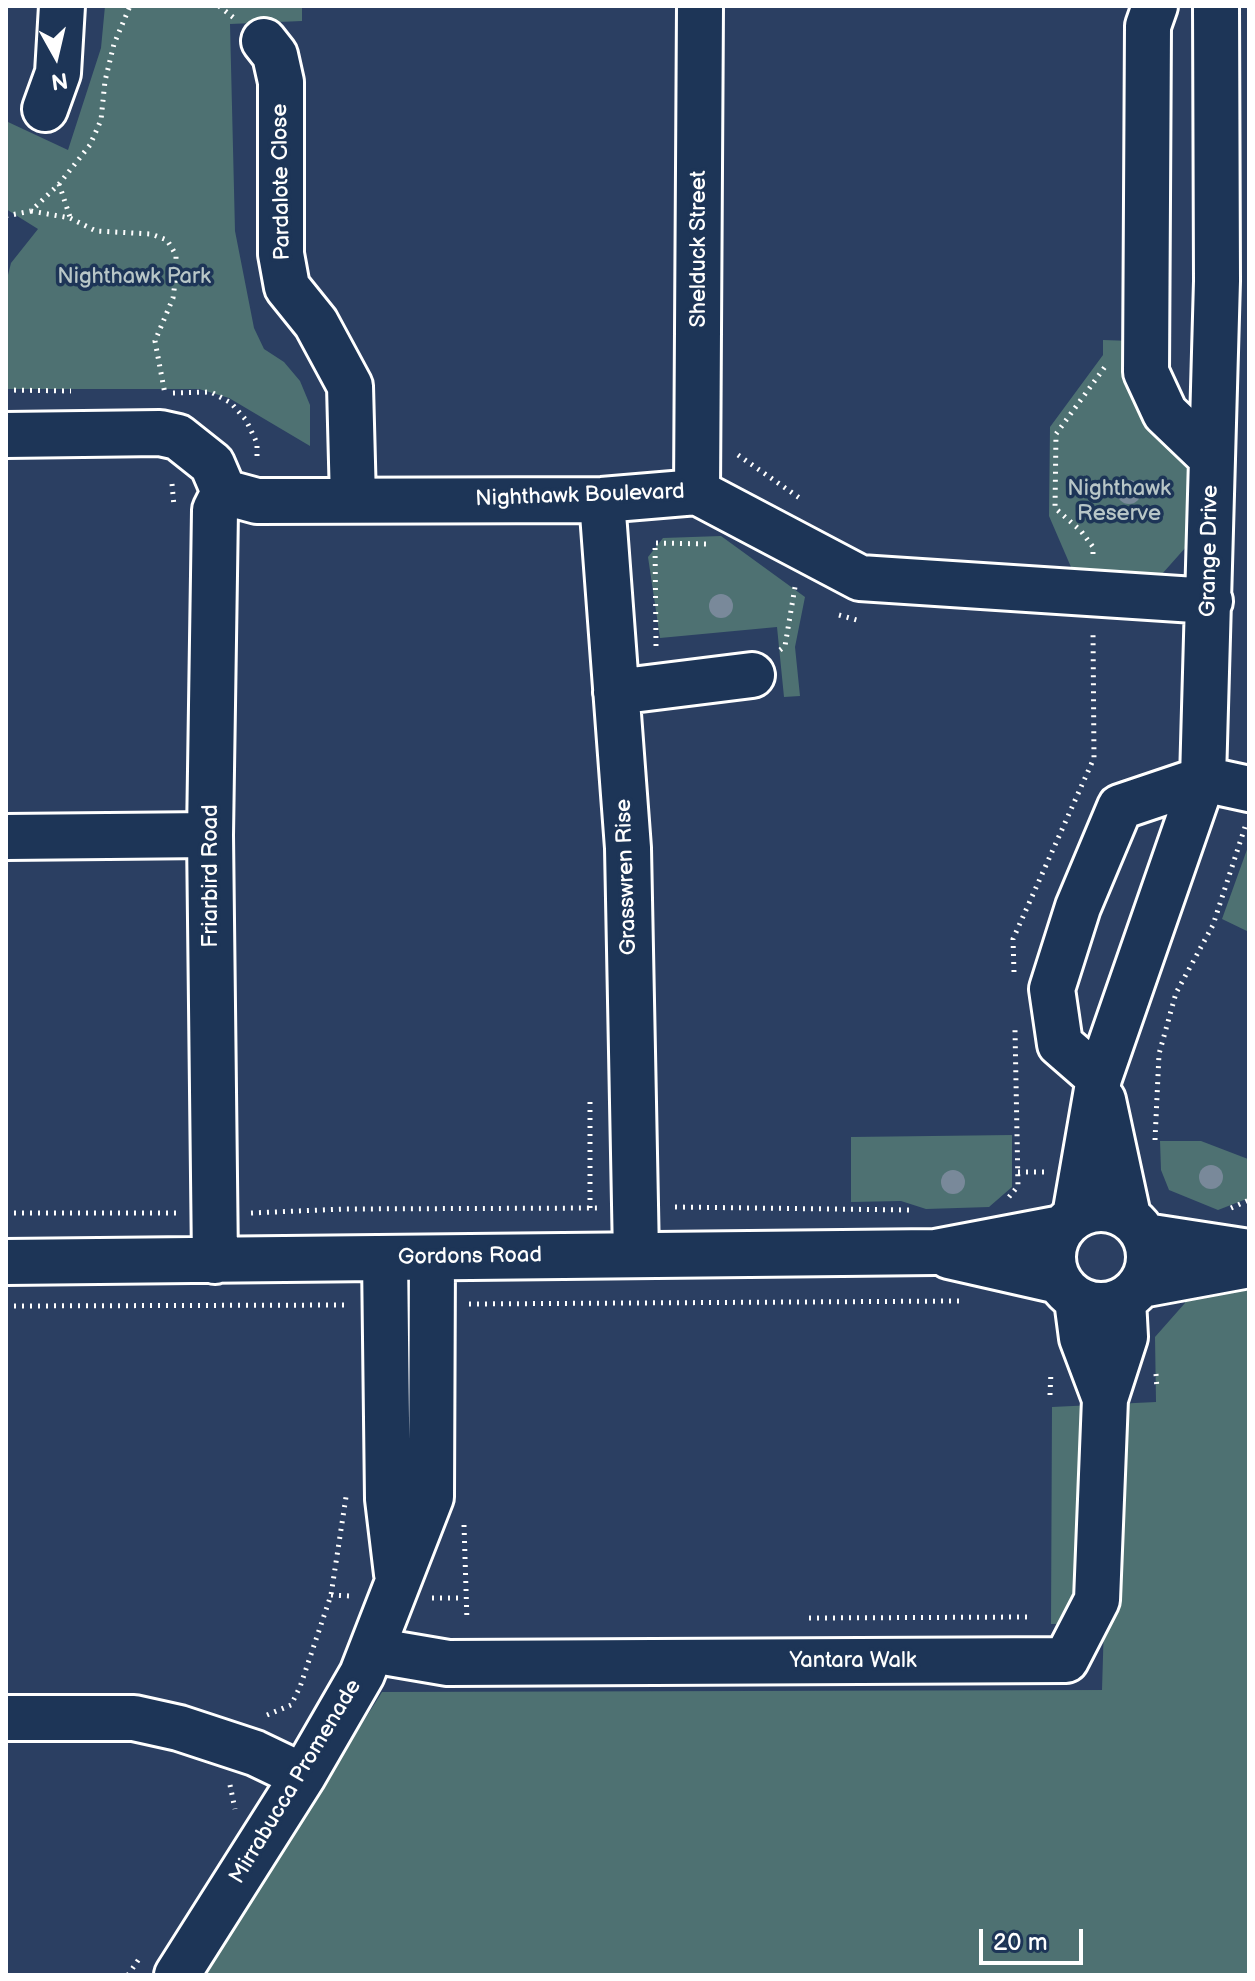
<!DOCTYPE html>
<style>
body{margin:0}
#map{position:relative;width:1255px;height:1981px;overflow:hidden;background:#2b3f62;font-family:"Balsamiq Sans",sans-serif}
canvas{display:block}
.frame{position:absolute;inset:0;border:8px solid #fff;pointer-events:none}
.north{position:absolute;left:16px;top:16px;width:80px;height:80px;-webkit-text-stroke:6px #1d3557;paint-order:stroke;rotate:172deg;font-size:22px;font-weight:700;line-height:32px;text-align:center;color:#fff}
.north::after{content:'';display:block;margin:auto;width:28px;height:36px;background:#fff;clip-path:polygon(50% 0,100% 100%,50% 72%,0 100%)}
.scale{position:absolute;left:979px;top:1929px;width:104px;height:36px;box-sizing:border-box;border:4px solid #fff;border-top:0;padding-left:10px;font-size:24px;line-height:28px;white-space:nowrap;color:#fff;-webkit-text-stroke:6px #1d3557;paint-order:stroke}
</style>
<div id="map">
<canvas width="1255" height="1981"></canvas>
<div class="frame"></div>
<div class="north">N</div>
<div class="scale">20 m</div>
</div>
<script>
const ctx = document.querySelector('canvas').getContext('2d');
ctx.lineJoin = 'round';
function fillPath(path, color) { ctx.fillStyle = color; ctx.fill(path, 'evenodd'); }
const toPath = rows => new Path2D(rows.map(r => 'M' + r).join(''));
function trace(path, color, width, dash) { ctx.strokeStyle = color; ctx.lineWidth = width; ctx.lineCap = dash ? 'butt' : 'round'; ctx.setLineDash(dash || []); ctx.stroke(path); }
function label(font, color, halo, rows, align = 'center') {
  ctx.font = font + ' "Balsamiq Sans",sans-serif'; ctx.lineWidth = 7; ctx.setLineDash([]); ctx.textBaseline = 'middle'; ctx.strokeStyle = halo; ctx.fillStyle = color; for (const [text, x, y, turn = 0] of rows) {
    ctx.save(); ctx.translate(x, y); ctx.rotate((+turn || 0) * Math.PI / 180); ctx.textAlign = isNaN(turn) ? turn : align; if (halo) ctx.strokeText(text, 0, 0); ctx.fillText(text, 0, 0); ctx.restore();
  }
}
const green = toPath([
 [105,6,302,6,302,21,230,24,235,231,254,328,264,349,284,362,300,381,310,405,310,446,229,398,199,389,6,389,6,283,11,263,38,229,6,209,6,125,8,122,68,150,101,48],
 [1103,340,1132,341,1153,419,1189,466,1191,505,1186,547,1162,574,1074,574,1049,516,1050,427,1103,355],
 [721,536,805,597,795,647,800,696,784,697,777,627,660,638,648,557,663,538],
 [1249,844,1249,932,1222,919],
 [1012,1135,1012,1187,989,1207,926,1209,901,1201,851,1202,851,1137],
 [1160,1141,1201,1141,1248,1159,1249,1198,1218,1210,1169,1190,1161,1170],
 [1249,1286,1249,1975,203,1975,382,1692,1102,1690,1104,1623,1051,1624,1052,1407,1156,1402,1155,1337,1185,1303,1184,1288]
]);
const path = toPath([
 [219,6,234,18],
 [59,184,70,217],
 [31,211,70,218,96,231,151,234,167,240,176,255,176,275,173,298,155,341,165,394],
 [6,216,31,211,59,184,90,145,101,120,105,81,114,44,130,6],
 [6,390,71,391],
 [173,393,211,392,231,403,246,420,257,443,257,460],
 [738,455,801,499],
 [172,484,174,506],
 [1093,554,1093,547,1081,531,1055,508,1056,434,1107,364],
 [839,615,860,621],
 [656,646,655,543,710,544],
 [780,650,785,646,795,587],
 [1014,972,1013,939,1094,758,1093,632],
 [1155,1140,1159,1054,1176,993,1213,925,1245,827],
 [1018,1172,1045,1172],
 [1009,1197,1018,1186,1015,1030],
 [675,1207,909,1210],
 [590,1208,590,1098],
 [1231,1208,1249,1200],
 [6,1213,177,1213],
 [251,1213,344,1209,597,1208],
 [469,1304,959,1301],
 [6,1306,348,1305],
 [1156,1374,1157,1390],
 [1050,1395,1051,1371],
 [464,1525,467,1621],
 [331,1595,350,1596],
 [432,1598,464,1598],
 [809,1618,1029,1617],
 [267,1715,291,1705,300,1687,331,1595,346,1497],
 [230,1785,235,1809],
 [128,1975,141,1956]
]);
const minor = toPath([
 [1155,6,1148,26,1146,372,1165,413,1212,458],
 [264,41,275,55,281,82,281,254,287,287,316,323,350,386,353,500],
 [45,109,58,73,62,6],
 [6,435,160,433,178,437,212,464,224,492,257,501,602,500,697,492,860,578,1210,601],
 [697,492,700,6],
 [602,500,628,848,636,1255],
 [616,692,752,675],
 [1203,779,1249,789],
 [6,837,210,835],
 [1099,1078,1060,1044,1052,989,1078,907,1120,807,1203,779],
 [1103,1100,1128,1216],
 '1053 1257a48 48 0 1 1 96 0a48 48 0 1 1-96 0Z',
 [1075,1216,1099,1078,1203,779,1217,281,1216,6],
 [1145,1236,1249,1252],
 [949,1256,1059,1281],
 [385,1258,388,1499,397,1574],
 [215,1261,210,835,215,510,224,492],
 [6,1262,935,1252,1061,1228],
 [1141,1285,1249,1265],
 [1077,1300,1082,1338,1105,1399],
 [372,1650,448,1663,1066,1660,1097,1600,1105,1399,1125,1337,1123,1300],
 [6,1718,134,1718,179,1728,255,1753,303,1776],
 [177,1975,303,1776,362,1674,431,1497,432,1259]
]);
const trees = [
 [1129,492],
 [721,606],
 [1211,1177],
 [953,1182]
];
const streetNames = [
 ["Pardalote Close",282,182,-91],
 ["Shelduck Street",699,249,-90],
 ["Nighthawk Boulevard",580,496,-2],
 ["Grange Drive",1210,551,-89],
 ["Friarbird Road",211,876,-90],
 ["Grasswren Rise",627,877,-92],
 ["Gordons Road",470,1257,-1],
 ["Yantara Walk",853,1661],
 ["Mirrabucca Promenade",296,1782,-59]
];
const parkNames = [
 ["Nighthawk Park",134,277],
 ["Nighthawk",1119,489],
 ["Reserve",1119,514]
];
fillPath(green, '#4e7172');
trace(minor, '#fff', 50);
trace(path, '#fff', 5, [2, 6]);
trace(minor, '#1d3557', 44);
ctx.fillStyle = '#79899a';
for (const [x, y] of trees) { ctx.beginPath(); ctx.arc(x, y, 12, 0, 2 * Math.PI); ctx.fill(); }
label('22px', '#fff', '#1d3557', streetNames);
label('22px', '#b8c6c7', '#1d3557', parkNames);
</script>
